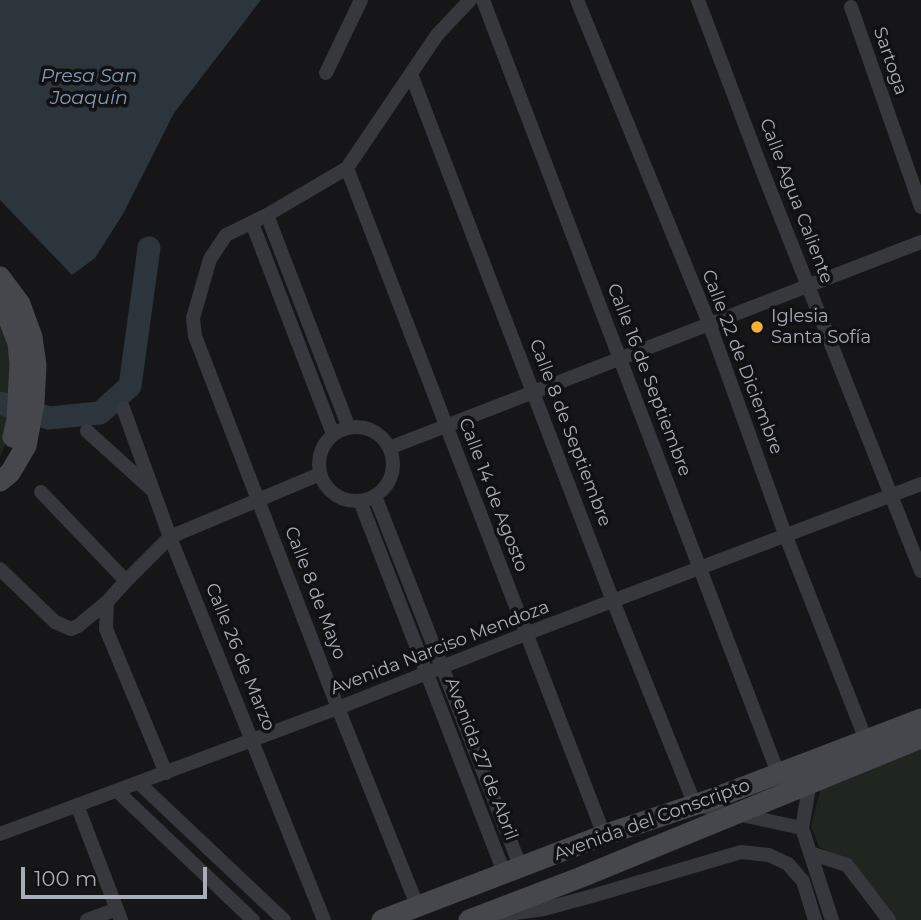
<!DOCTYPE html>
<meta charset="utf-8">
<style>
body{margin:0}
#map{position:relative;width:921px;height:920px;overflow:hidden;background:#161618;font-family:Montserrat,sans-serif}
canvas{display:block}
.scale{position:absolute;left:21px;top:867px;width:186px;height:32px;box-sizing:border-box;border:4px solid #a8adb8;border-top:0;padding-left:9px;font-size:21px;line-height:24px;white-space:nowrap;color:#a8adb8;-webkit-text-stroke:5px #111113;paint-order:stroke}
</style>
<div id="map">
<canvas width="921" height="920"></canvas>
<div class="scale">100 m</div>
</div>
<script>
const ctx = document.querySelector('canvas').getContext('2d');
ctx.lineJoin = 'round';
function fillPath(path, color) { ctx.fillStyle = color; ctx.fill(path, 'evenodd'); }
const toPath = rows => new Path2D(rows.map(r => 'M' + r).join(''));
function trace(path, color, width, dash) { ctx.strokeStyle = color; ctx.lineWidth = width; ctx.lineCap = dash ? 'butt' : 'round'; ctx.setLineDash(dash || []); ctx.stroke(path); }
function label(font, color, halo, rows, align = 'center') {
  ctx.font = font + ' Montserrat,sans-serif'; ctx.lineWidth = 7; ctx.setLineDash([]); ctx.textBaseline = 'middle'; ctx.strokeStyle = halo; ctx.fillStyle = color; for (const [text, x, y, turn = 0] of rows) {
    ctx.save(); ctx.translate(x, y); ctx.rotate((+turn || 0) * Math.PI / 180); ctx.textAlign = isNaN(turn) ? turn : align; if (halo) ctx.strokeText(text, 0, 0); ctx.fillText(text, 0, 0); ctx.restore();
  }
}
const green = toPath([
 [0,312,17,363,11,430,0,457],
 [921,745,921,920,889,920,849,862,819,847,811,826,822,784]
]);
const water = toPath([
 [0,0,261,0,174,113,123,214,95,258,72,275,0,200]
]);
const river = toPath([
 [0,403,49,418,100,413,130,386,149,248]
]);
const street = toPath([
 [483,0,778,773],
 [577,0,709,323,785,534,866,740],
 [698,0,764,175,921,571],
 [851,7,921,207],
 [326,73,361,0],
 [411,74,613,601,695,805,802,828],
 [347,168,604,835],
 [267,215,349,428],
 [252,223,333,434],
 [123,408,170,537,324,920],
 '319 464a37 37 0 1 1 74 0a37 37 0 1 1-74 0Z',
 [87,431,151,489],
 [389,448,921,242],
 [41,492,126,581],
 [375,496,521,868],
 [360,501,505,875],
 [0,569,55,622,71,629,78,626,107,602,126,581,170,537,320,474],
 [107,602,106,629,166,773],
 [810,782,802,828,832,920],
 [139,783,284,920],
 [117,791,253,920],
 [77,805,121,920],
 [0,834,338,708,528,633,921,484],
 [810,853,847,865,889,920],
 [417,905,338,708,195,336,193,318,210,259,226,235,267,215,347,168,437,35,470,0],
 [501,915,544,909,592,896,741,852,769,855,788,864,803,881,815,920],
 [87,920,117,909]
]);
const secondary = toPath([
 [0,277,20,304,32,337,36,365,34,403,26,446,10,473,0,481],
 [0,300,5,309,18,343,20,364,17,420,13,437],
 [382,920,604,835,712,799,921,719],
 [469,920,579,878,921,738]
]);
const markers = [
 [757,327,7,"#f2b134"]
];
const streetNames = [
 ["Sartoga",890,61,71],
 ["Calle Agua Caliente",796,201,69],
 ["Calle 22 de Diciembre",742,362,69],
 ["Calle 16 de Septiembre",649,380,69],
 ["Calle 8 de Septiembre",570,433,69],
 ["Calle 14 de Agosto",493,495,69],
 ["Calle 8 de Mayo",315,593,69],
 ["Avenida Narciso Mendoza",440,648,-21],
 ["Calle 26 de Marzo",240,657,68],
 ["Avenida 27 de Abril",481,759,69],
 ["Avenida del Conscripto",652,820,-20]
];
const poiNames = [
 ["Iglesia",771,317],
 ["Santa Sofía",771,338]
];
const waterNames = [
 ["Presa San",89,76],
 ["Joaquín",89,98]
];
fillPath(green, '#1e261f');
fillPath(water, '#2c353c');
trace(river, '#2c353c', 23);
trace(street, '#37383d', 14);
trace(secondary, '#45474d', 21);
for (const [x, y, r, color] of markers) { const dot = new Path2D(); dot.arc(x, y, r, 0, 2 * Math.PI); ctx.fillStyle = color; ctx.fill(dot); trace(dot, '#111113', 2.5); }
label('18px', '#a8adb8', '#111113', streetNames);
label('18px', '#a8adb8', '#111113', poiNames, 'left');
label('italic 19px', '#7f9bb3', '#111113', waterNames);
</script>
